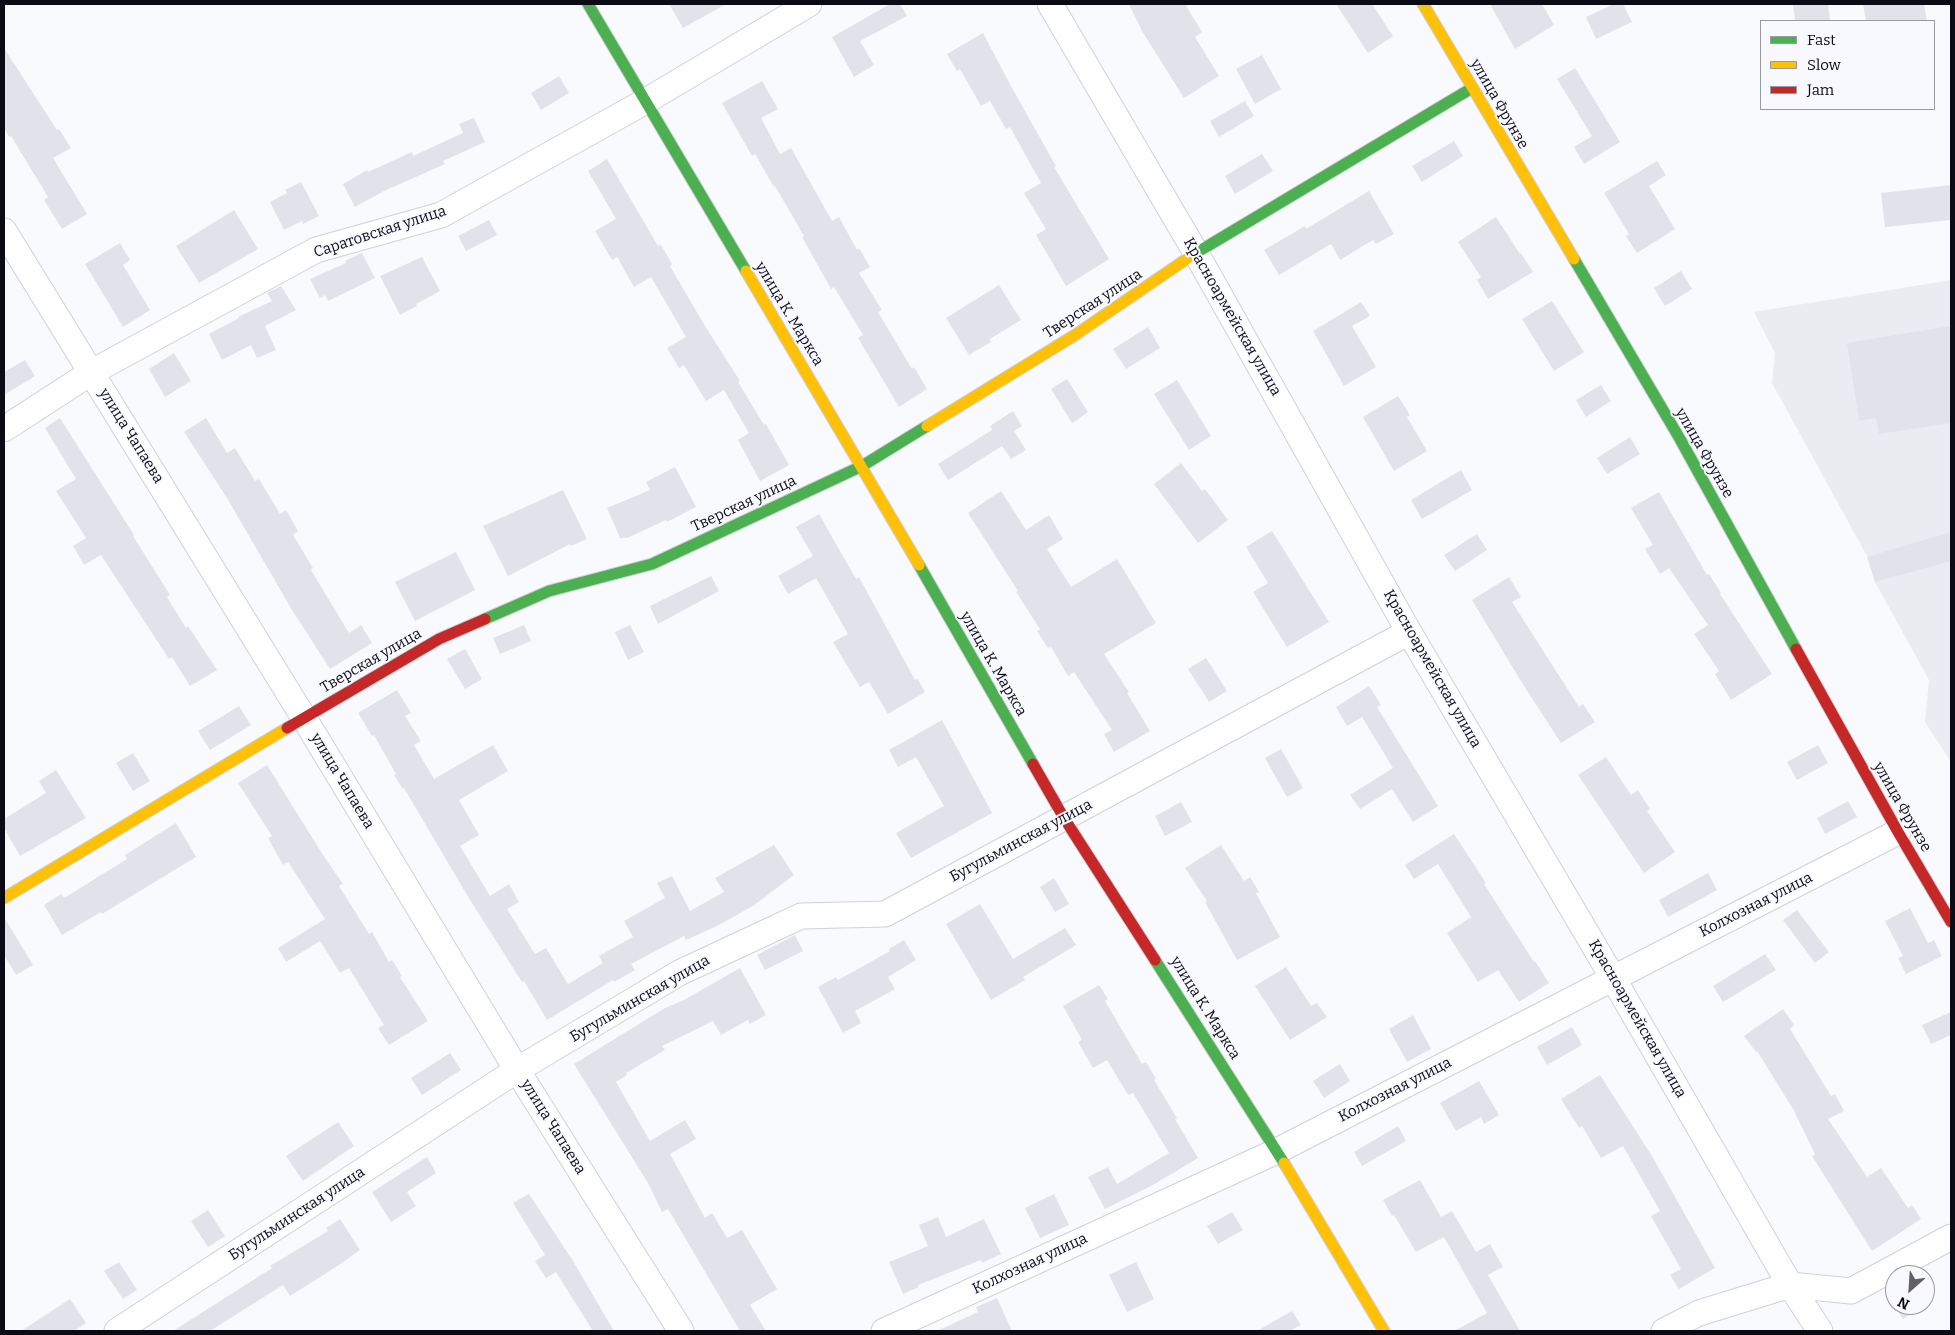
<!DOCTYPE html>
<meta charset="utf-8">
<style>
body{margin:0}
#map{position:relative;width:1955px;height:1335px;overflow:hidden;background:#f9fafe;font-family:Bitter,serif}
canvas{display:block}
.frame{position:absolute;inset:0;border:5px solid #0b0b16;pointer-events:none}
.legend{position:absolute;left:1760px;top:20px;width:175px;height:90px;box-sizing:border-box;background:#f8f9ff;border:1px solid #999aa2;margin:0;padding:6px 9px;list-style:none;font-size:15px;color:#0b0b16}
.legend li{display:flex;align-items:center;gap:10px;height:25px}
.legend b{width:25px;border:1px solid #999aa2}
.north{position:absolute;left:1885px;top:1265px;width:50px;height:50px;box-sizing:border-box;background:#f8f9ff;border:1px solid #999aa2;border-radius:50%;rotate:206deg;font-size:14px;font-weight:700;line-height:20px;text-align:center;color:#0b0b16}
.north::after{content:'';display:block;margin:auto;width:18px;height:22px;background:#5e5f67;clip-path:polygon(50% 0,100% 100%,50% 72%,0 100%)}
</style>
<div id="map">
<canvas width="1955" height="1335"></canvas>
<div class="frame"></div>
<ul class="legend">
<li><b style="height:6px;background:#4caf50"></b>Fast</li>
<li><b style="height:6px;background:#ffc107"></b>Slow</li>
<li><b style="height:6px;background:#c62828"></b>Jam</li>
</ul>
<div class="north">N</div>
</div>
<script>
const ctx = document.querySelector('canvas').getContext('2d');
ctx.lineJoin = 'round';
function fillPath(path, color) { ctx.fillStyle = color; ctx.fill(path, 'evenodd'); }
const toPath = rows => new Path2D(rows.map(r => 'M' + r).join(''));
function trace(path, color, width, dash) { ctx.strokeStyle = color; ctx.lineWidth = width; ctx.lineCap = dash ? 'butt' : 'round'; ctx.setLineDash(dash || []); ctx.stroke(path); }
function label(font, color, halo, rows, align = 'center') {
  ctx.font = font + ' Bitter,serif'; ctx.lineWidth = 4; ctx.setLineDash([]); ctx.textBaseline = 'middle'; ctx.strokeStyle = halo; ctx.fillStyle = color; for (const [text, x, y, turn = 0] of rows) {
    ctx.save(); ctx.translate(x, y); ctx.rotate((+turn || 0) * Math.PI / 180); ctx.textAlign = isNaN(turn) ? turn : align; if (halo) ctx.strokeText(text, 0, 0); ctx.fillText(text, 0, 0); ctx.restore();
  }
}
const built = toPath([
 [1951,280,1951,762,1925,722,1929,680,1875,582,1867,556,1772,383,1775,353,1754,312]
]);
const building = toPath([
 [669,4,726,4,683,28],
 [890,4,900,4,907,16,860,41,874,65,854,77,832,37],
 [1129,4,1185,4,1202,32,1195,37,1219,76,1184,98,1142,31],
 [1336,4,1372,4,1393,36,1368,53],
 [1490,4,1542,4,1554,25,1515,49],
 [1614,4,1623,4,1632,22,1596,39,1586,17],
 [1793,4,1828,4,1830,21,1795,21],
 [1863,4,1924,4,1927,21,1866,21],
 [983,33,1012,88,1056,166,1054,167,1109,259,1066,286,1036,235,1046,229,1024,193,1041,183,1010,127,1006,129,990,101,981,106,960,69,957,71,947,54],
 [4,48,57,130,59,129,71,148,53,158,87,214,62,229,44,200,48,197,11,136,9,137,4,127],
 [1262,55,1281,89,1255,104,1236,69],
 [1575,68,1620,142,1584,164,1574,147,1592,136,1557,79],
 [559,76,569,93,541,110,531,93],
 [762,81,778,109,761,118,780,154,791,148,832,221,839,217,857,250,859,248,870,267,859,273,882,310,878,312,912,369,914,367,927,389,899,407,858,338,863,335,834,287,831,289,802,237,804,236,775,186,774,187,755,154,752,156,722,103],
 [1245,101,1254,116,1219,137,1210,121],
 [474,118,485,142,443,161,445,164,384,191,355,207,343,184,367,170,368,172,412,152,413,156,463,133,459,124],
 [1454,141,1463,156,1422,182,1412,166],
 [1262,154,1273,171,1235,194,1225,176],
 [607,159,658,246,661,245,672,264,670,266,705,326,740,381,738,382,764,425,766,424,789,465,760,481,738,440,749,433,724,390,706,401,684,365,679,368,667,348,686,337,651,277,634,287,617,257,612,260,595,231,616,219,588,171],
 [1657,161,1666,175,1649,186,1675,229,1637,253,1626,236,1629,234,1604,193],
 [301,182,319,216,303,224,302,221,284,230,270,202,287,193,285,190],
 [1951,185,1951,220,1885,227,1881,193],
 [1369,191,1394,234,1376,244,1373,240,1340,260,1331,244,1279,275,1264,250,1305,226,1306,229],
 [234,210,258,249,199,283,176,246],
 [1496,217,1520,254,1521,253,1533,272,1488,299,1477,280,1481,277,1458,242],
 [489,220,497,235,466,251,458,236],
 [120,243,130,260,123,265,150,310,123,327,85,264],
 [362,253,375,278,328,301,325,295,320,298,310,279,346,263,345,261],
 [422,257,440,291,416,304,417,306,400,315,380,276],
 [1681,271,1692,289,1665,306,1654,288],
 [999,285,1021,320,990,339,991,342,969,355,946,318],
 [281,286,296,310,265,326,276,350,257,358,251,345,222,360,209,334,239,318,238,317,272,301,267,293],
 [1552,301,1584,352,1554,371,1522,319],
 [1361,302,1370,316,1352,326,1376,367,1344,386,1313,331],
 [1951,326,1951,423,1879,434,1876,418,1859,421,1847,343],
 [1148,327,1160,348,1126,369,1113,349],
 [174,353,191,381,165,397,149,369],
 [25,360,35,376,4,395,4,372],
 [1067,379,1088,412,1072,423,1051,389],
 [1177,380,1211,436,1189,450,1154,394],
 [1601,385,1611,401,1586,417,1576,400],
 [1398,396,1410,415,1407,417,1427,451,1394,471,1363,417],
 [1013,411,1022,426,1014,431,1026,450,1011,459,1002,446,948,480,938,464,992,430,990,426],
 [60,418,134,535,133,536,170,595,167,597,186,628,188,626,217,670,190,686,172,657,169,659,101,555,84,565,73,546,86,538,56,491,76,479,45,428],
 [206,418,227,453,235,448,255,481,259,479,280,514,286,510,298,531,293,535,313,568,311,570,349,633,361,625,372,643,330,669,292,610,227,498,184,432],
 [1630,437,1640,454,1607,474,1597,458],
 [1181,463,1202,491,1205,489,1228,520,1198,543,1154,484],
 [675,467,696,507,667,522,666,520,627,538,620,538,607,508,650,490,646,482],
 [1461,470,1472,490,1422,519,1411,500],
 [563,490,587,539,571,546,570,544,508,576,483,526],
 [1001,491,1026,530,1049,515,1063,539,1047,549,1071,587,1117,559,1156,623,1104,654,1129,692,1127,693,1150,731,1114,752,1104,734,1112,730,1074,672,1068,676,1051,647,1048,648,1037,631,1040,629,1016,592,1018,591,968,513],
 [1659,492,1707,575,1709,574,1721,593,1720,594,1772,674,1731,700,1715,674,1719,671,1694,634,1708,625,1669,568,1660,574,1645,549,1653,545,1631,508],
 [819,514,856,579,859,577,915,680,917,678,925,692,888,714,869,682,860,687,833,642,848,634,816,578,788,594,778,576,813,556,796,527],
 [1272,531,1329,622,1287,647,1253,592,1268,583,1246,547],
 [1951,532,1951,561,1875,582,1867,557],
 [1477,534,1487,550,1455,571,1444,555],
 [456,552,475,590,415,621,395,582],
 [711,576,719,591,658,624,650,606],
 [1509,577,1521,597,1512,602,1579,707,1583,704,1595,722,1561,743,1522,683,1472,600],
 [524,625,531,641,500,654,493,638],
 [630,625,644,652,628,660,615,632],
 [465,649,482,679,465,689,447,659],
 [1206,658,1227,691,1209,702,1188,669],
 [1369,686,1381,705,1377,707,1438,806,1413,822,1392,789,1360,809,1350,795,1393,768,1362,717,1347,726,1336,707],
 [397,690,411,713,405,716,421,741,414,745,434,779,493,745,508,771,459,800,479,835,460,846,490,896,509,884,519,902,507,909,535,954,546,948,568,984,603,963,599,956,633,937,624,921,665,898,657,883,672,876,690,911,724,892,715,878,774,845,794,875,753,906,717,926,686,940,684,936,631,964,635,970,614,982,613,980,547,1020,524,981,522,982,467,895,404,788,403,789,394,775,396,774,374,735,372,736,358,713],
 [239,706,251,725,210,750,198,731],
 [942,720,992,813,911,858,896,833,944,806,916,757,898,767,889,750],
 [1818,745,1828,763,1797,780,1787,762],
 [1281,749,1303,788,1287,797,1265,758],
 [133,753,150,781,133,791,116,763],
 [1606,757,1631,795,1638,790,1650,809,1647,811,1675,852,1644,873,1578,775],
 [267,765,323,855,343,884,339,886,369,934,372,932,389,962,392,960,402,976,400,977,428,1021,389,1045,378,1028,384,1025,349,968,340,973,320,941,286,962,278,948,325,919,288,862,283,865,268,838,272,836,238,783],
 [56,770,86,818,20,856,4,828,4,819,46,793,39,781],
 [1848,801,1857,817,1825,834,1817,818],
 [1181,802,1192,822,1165,836,1155,816],
 [176,823,196,857,102,914,101,912,62,935,44,905,61,894,64,898,127,859,125,855],
 [1454,834,1486,883,1484,884,1534,962,1535,961,1549,983,1519,1002,1498,970,1478,982,1447,933,1471,917,1438,864,1414,879,1405,865],
 [1221,845,1244,881,1250,877,1259,892,1256,893,1280,937,1237,960,1205,902,1207,901,1185,868],
 [1708,873,1717,890,1668,917,1659,900],
 [1054,878,1069,904,1055,912,1040,887],
 [980,904,1013,959,1065,928,1076,945,1023,977,1025,980,991,1000,946,924],
 [1910,908,1928,943,1934,940,1942,956,1906,974,1898,958,1903,956,1885,921],
 [1797,910,1829,952,1815,963,1783,920],
 [4,917,33,965,16,975,4,955],
 [795,935,803,951,765,970,757,955],
 [904,940,916,960,888,977,895,989,855,1011,861,1023,843,1033,818,987,836,977,838,980,890,951,889,949],
 [1765,954,1776,970,1723,1002,1713,986],
 [1286,967,1311,1006,1317,1003,1327,1017,1290,1040,1255,986],
 [740,968,766,1015,750,1024,748,1020,721,1035,713,1021,662,1046,665,1050,626,1073,627,1075,616,1082,650,1141,685,1120,696,1139,670,1154,705,1218,712,1213,727,1238,742,1230,777,1289,750,1305,766,1331,740,1331,668,1209,662,1212,648,1183,574,1064,665,1008,684,1000],
 [1099,985,1108,999,1105,1001,1142,1064,1146,1062,1156,1079,1154,1080,1177,1118,1175,1119,1198,1158,1153,1185,1105,1209,1088,1177,1108,1167,1117,1184,1169,1153,1133,1093,1128,1095,1107,1060,1093,1068,1078,1042,1082,1040,1063,1006],
 [1783,1009,1794,1025,1790,1029,1831,1096,1835,1094,1844,1111,1828,1119,1867,1177,1881,1168,1908,1208,1912,1205,1921,1219,1872,1251,1812,1156,1815,1154,1793,1109,1757,1051,1756,1052,1744,1036],
 [1951,1012,1951,1035,1931,1044,1922,1025],
 [1413,1015,1431,1049,1407,1062,1389,1029],
 [1572,1027,1582,1045,1547,1065,1537,1047],
 [450,1053,461,1070,422,1095,411,1078],
 [1340,1064,1350,1081,1324,1098,1313,1081],
 [1600,1075,1652,1156,1715,1268,1679,1289,1670,1275,1681,1269,1651,1216,1660,1211,1623,1146,1601,1158,1582,1126,1579,1128,1561,1099],
 [1479,1081,1499,1115,1484,1124,1481,1117,1456,1131,1440,1103],
 [338,1122,354,1146,303,1181,286,1156],
 [1398,1126,1406,1141,1362,1166,1354,1152],
 [427,1157,436,1173,407,1192,416,1206,391,1222,372,1192],
 [1420,1180,1441,1217,1452,1211,1476,1252,1490,1244,1503,1267,1488,1275,1520,1331,1454,1331,1487,1313,1444,1237,1416,1252,1394,1215,1392,1216,1383,1200],
 [529,1194,573,1261,614,1331,593,1331,556,1272,546,1278,535,1261,545,1255,513,1203],
 [1054,1194,1069,1225,1040,1238,1025,1208],
 [208,1210,225,1236,208,1247,191,1221],
 [1232,1212,1243,1230,1218,1244,1207,1226],
 [938,1217,946,1237,984,1219,1001,1254,982,1263,981,1260,918,1285,919,1287,903,1294,889,1262,928,1246,919,1225],
 [340,1219,360,1250,336,1267,290,1296,283,1285,210,1331,173,1331,272,1268,270,1266,328,1231,326,1228],
 [119,1262,137,1290,123,1299,104,1271],
 [1136,1262,1154,1299,1127,1312,1109,1275],
 [1925,1291,1931,1302,1903,1319,1894,1305,1925,1305],
 [997,1298,1012,1331,937,1331,978,1312,976,1307],
 [70,1299,86,1323,74,1331,21,1331],
 [1292,1311,1301,1325,1290,1331,1257,1331]
]);
const street = toPath([
 [1050,4,1196,253,1409,632,1613,978,1790,1285,1820,1331],
 [4,231,304,718,517,1070,681,1331],
 [4,429,92,372,316,250,441,215,646,101,809,4],
 [117,1331,517,1070,679,973,801,916,885,914,1409,632],
 [884,1331,1277,1151,1898,832],
 [1664,1331,1699,1313,1790,1285,1851,1291,1951,1237]
]);
const fast = toPath([
 [588,4,746,271],
 [1191,256,1472,88],
 [1574,259,1680,439,1796,649],
 [919,565,1033,764],
 [485,619,549,591,652,564,862,466,927,426],
 [1155,960,1284,1163]
]);
const slow = toPath([
 [1423,4,1574,259],
 [746,271,919,565],
 [927,426,1075,335,1191,256],
 [4,898,287,728],
 [1284,1163,1384,1331]
]);
const jam = toPath([
 [1796,649,1898,832,1951,922],
 [287,728,439,639,485,619],
 [1033,764,1064,818,1155,960]
]);
const streetNames = [
 ["улица Фрунзе",1499,104,60],
 ["Саратовская улица",380,232,-18],
 ["Тверская улица",1093,304,-33],
 ["улица К. Маркса",789,314,59],
 ["Красноармейская улица",1232,317,60],
 ["улица Чапаева",131,436,58],
 ["улица Фрунзе",1704,453,60],
 ["Тверская улица",744,504,-25],
 ["Тверская улица",371,661,-30],
 ["улица К. Маркса",993,664,60],
 ["Красноармейская улица",1432,669,60],
 ["улица Чапаева",342,781,59],
 ["улица Фрунзе",1902,807,60],
 ["Бугульминская улица",1021,841,-28],
 ["Колхозная улица",1756,905,-27],
 ["Бугульминская улица",640,999,-30],
 ["улица К. Маркса",1205,1008,58],
 ["Красноармейская улица",1637,1019,60],
 ["Колхозная улица",1395,1090,-27],
 ["улица Чапаева",553,1127,58],
 ["Бугульминская улица",297,1214,-33],
 ["Колхозная улица",1030,1264,-25]
];
fillPath(built, '#ebebf2');
fillPath(building, '#e2e3ea');
trace(street, '#d0d1d9', 27);
trace(fast, '#d0d1d9', 13);
trace(slow, '#d0d1d9', 13);
trace(jam, '#d0d1d9', 13);
trace(street, '#fefeff', 25);
trace(fast, '#4caf50', 11);
trace(slow, '#ffc107', 11);
trace(jam, '#c62828', 11);
label('15px', '#0b0b16', '#f8f9ff', streetNames);
</script>
